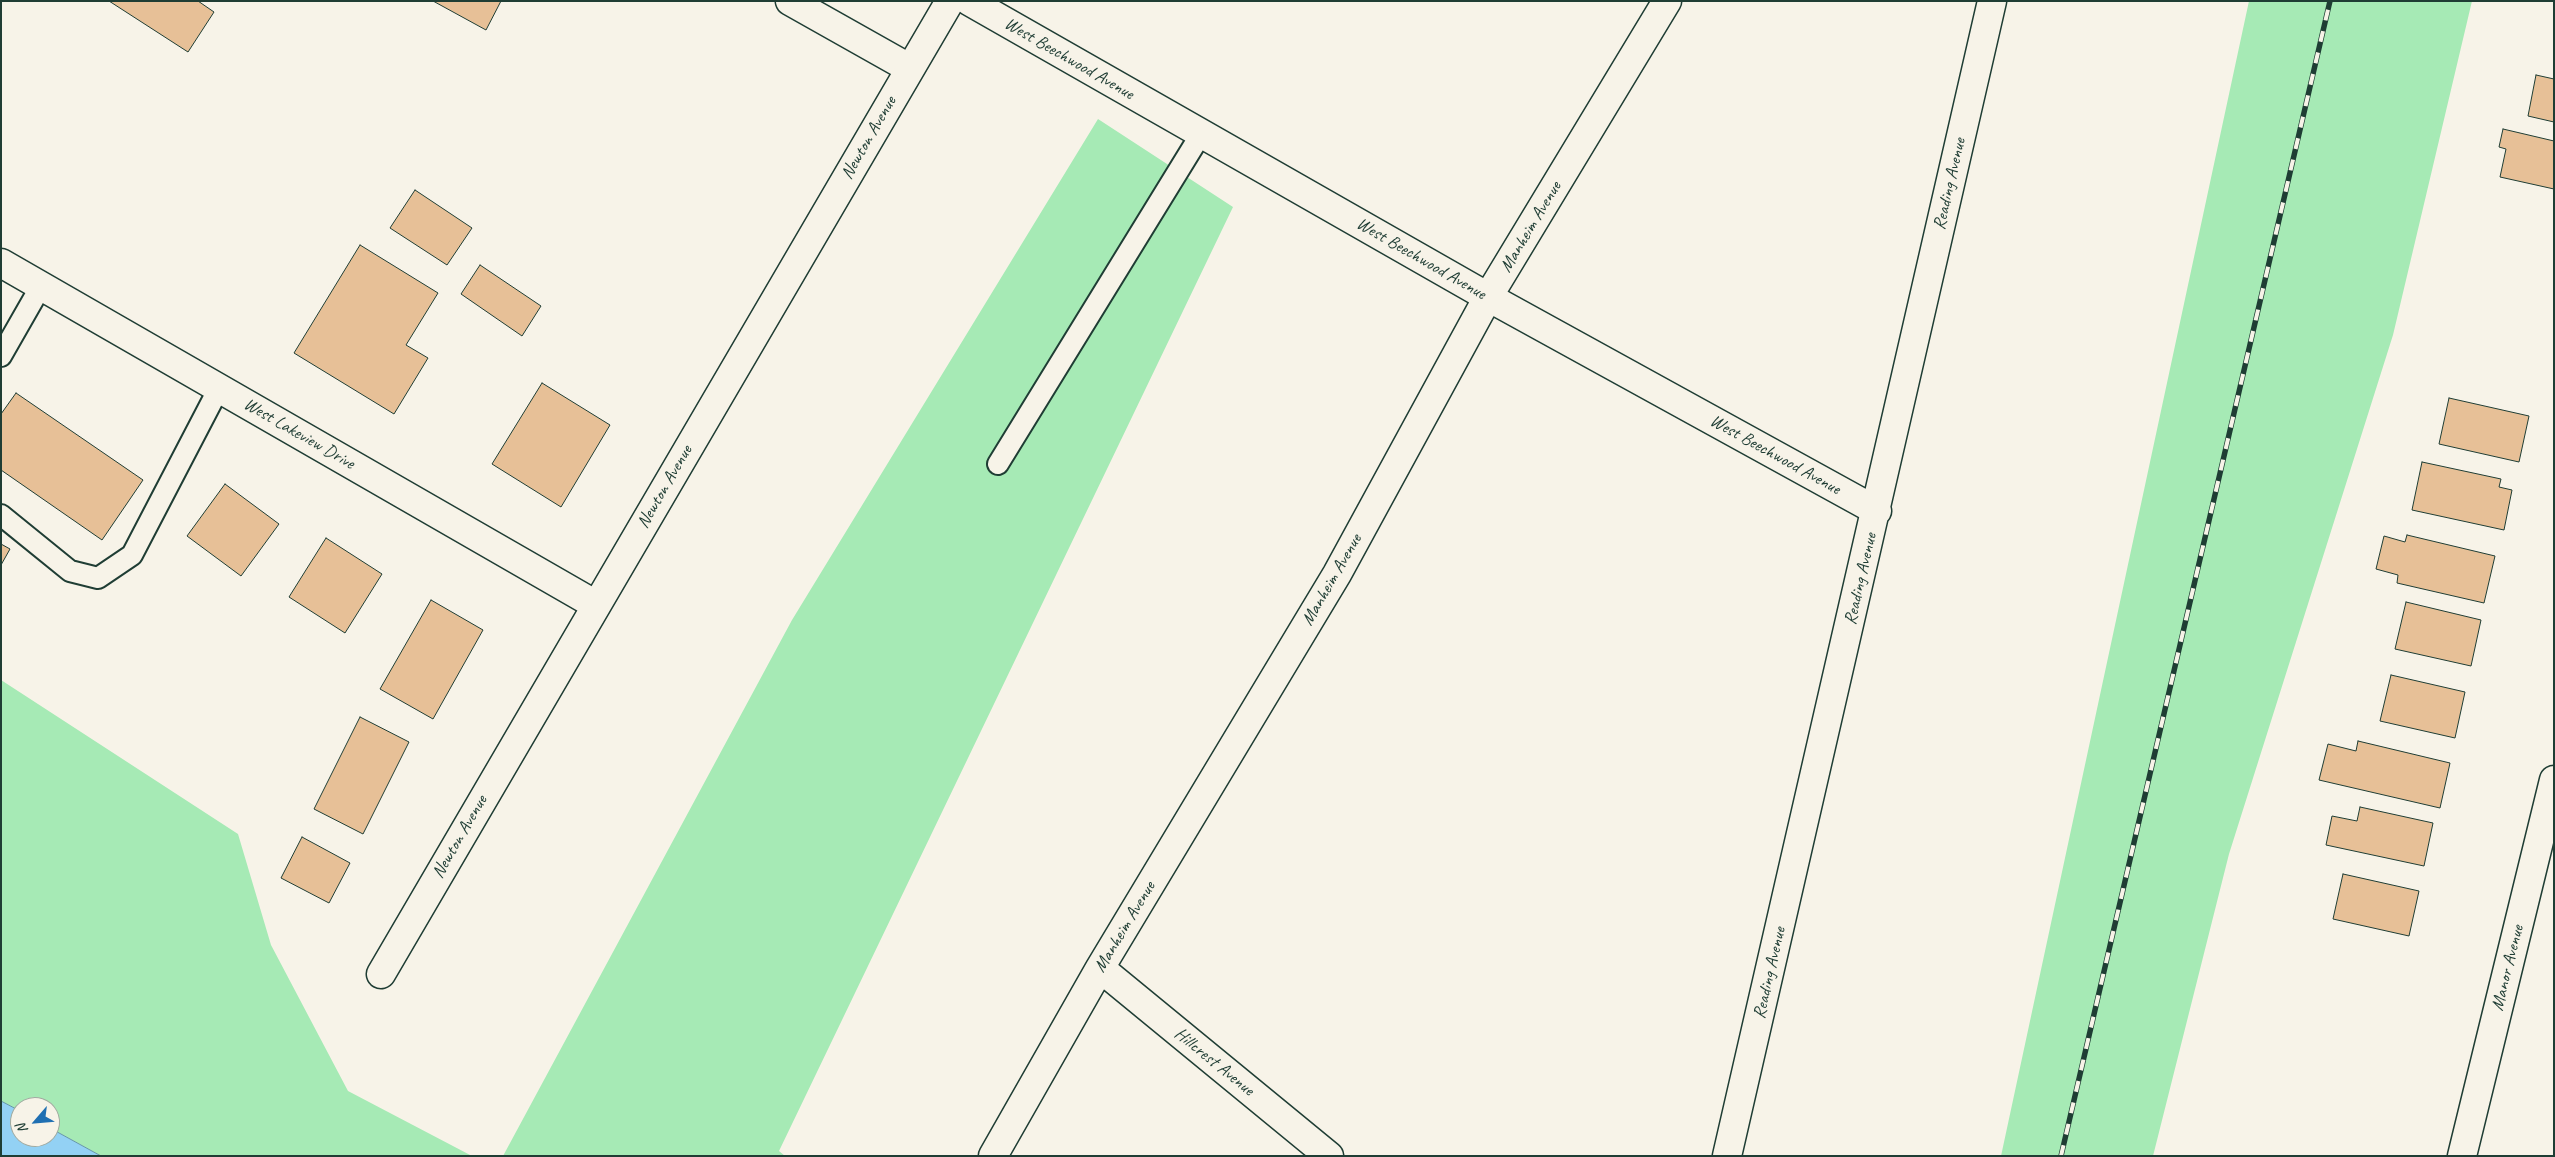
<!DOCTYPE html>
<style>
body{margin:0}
#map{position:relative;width:2555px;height:1157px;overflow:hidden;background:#f7f3e8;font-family:Caveat,sans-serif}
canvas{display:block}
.frame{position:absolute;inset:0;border:2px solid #1f3d34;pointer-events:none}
.north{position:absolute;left:10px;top:1097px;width:50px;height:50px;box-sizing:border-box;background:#f7f3e8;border:1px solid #a1aaa0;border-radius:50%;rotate:243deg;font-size:14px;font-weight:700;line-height:20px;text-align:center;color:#1f3d34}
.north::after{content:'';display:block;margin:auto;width:18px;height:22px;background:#1f6fb2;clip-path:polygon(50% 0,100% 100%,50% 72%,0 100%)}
</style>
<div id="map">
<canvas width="2555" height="1157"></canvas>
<div class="frame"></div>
<div class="north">N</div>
</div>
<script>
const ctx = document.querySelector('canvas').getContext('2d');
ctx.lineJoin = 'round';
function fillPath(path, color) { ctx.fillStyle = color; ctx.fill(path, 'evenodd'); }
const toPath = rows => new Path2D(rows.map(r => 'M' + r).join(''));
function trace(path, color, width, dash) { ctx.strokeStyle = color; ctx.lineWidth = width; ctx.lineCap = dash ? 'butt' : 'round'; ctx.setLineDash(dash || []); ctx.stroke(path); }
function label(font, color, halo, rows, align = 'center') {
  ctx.font = font + ' Caveat,sans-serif'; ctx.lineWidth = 4.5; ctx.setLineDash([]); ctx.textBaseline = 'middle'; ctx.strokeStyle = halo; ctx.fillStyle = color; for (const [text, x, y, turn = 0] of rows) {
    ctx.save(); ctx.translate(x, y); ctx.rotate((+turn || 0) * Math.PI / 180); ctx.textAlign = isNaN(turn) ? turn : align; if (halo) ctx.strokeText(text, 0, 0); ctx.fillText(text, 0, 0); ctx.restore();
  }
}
const green = toPath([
 [2249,1,2472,1,2393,335,2229,854,2153,1156,2001,1156],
 [1098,119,1233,207,779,1151,785,1156,503,1156,792,620],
 [1,680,238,834,271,945,348,1091,472,1156,101,1156,50,1128,50,1107,20,1107,20,1111,1,1101]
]);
const water = toPath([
 [1,1101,20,1111,20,1137,50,1137,50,1128,101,1156,1,1156,1,1101]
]);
const building = toPath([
 [109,1,198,1,214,12,188,52,109,1],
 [433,1,501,1,486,30,433,1],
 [2536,75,2554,79,2554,122,2528,116,2536,75],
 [2503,129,2554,141,2554,189,2500,177,2506,149,2499,147,2503,129],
 [415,190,472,228,447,265,390,228,415,190],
 [360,245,438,293,406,345,428,358,394,414,294,353,360,245],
 [480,265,541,306,522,336,461,294,480,265],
 [542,383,610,425,561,507,492,464,542,383],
 [16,393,143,480,102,540,1,470,1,414,16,393],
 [2449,398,2529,416,2519,462,2439,444,2449,398],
 [2422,462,2501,479,2499,487,2512,490,2504,530,2412,510,2422,462],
 [225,484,279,524,241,576,187,536,225,484],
 [2407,535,2495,556,2484,603,2397,583,2398,575,2376,569,2384,536,2405,542,2407,535],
 [326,538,382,574,345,633,289,597,326,538],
 [1,544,10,549,1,565,1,544],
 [431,600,483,630,433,719,380,689,431,600],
 [2406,602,2481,620,2471,666,2395,649,2406,602],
 [2391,675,2465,692,2455,738,2380,721,2391,675],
 [360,717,409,742,363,834,314,809,360,717],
 [2358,741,2450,763,2440,808,2319,780,2328,744,2356,751,2358,741],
 [2360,807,2433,823,2424,866,2326,845,2332,816,2357,821,2360,807],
 [302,837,350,863,329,903,281,878,302,837],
 [2343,874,2419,891,2409,936,2333,919,2343,874]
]);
const lane = toPath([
 [1,356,41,286],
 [998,464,1201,134],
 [1,515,70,571,98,578,132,555,219,388]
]);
const street = toPath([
 [790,1,909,68],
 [969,1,1488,297,1877,511],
 [1,263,596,605],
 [1100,968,1329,1156],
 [993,1156,1100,968,1337,574,1488,297,1667,1],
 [1727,1156,1992,1],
 [2462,1156,2554,780]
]);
const secondary = toPath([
 [381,974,950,1]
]);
const rail = toPath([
 [2061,1156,2330,1]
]);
const streetNames = [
 ["West Beechwood Avenue",1069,59,30],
 ["Newton Avenue",869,138,-60],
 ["Reading Avenue",1950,184,-77],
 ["Manheim Avenue",1531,227,-59],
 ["West Beechwood Avenue",1421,259,30],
 ["West Lakeview Drive",299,434,30],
 ["West Beechwood Avenue",1775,455,29],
 ["Newton Avenue",665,487,-60],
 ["Reading Avenue",1861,579,-77],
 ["Manheim Avenue",1332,580,-60],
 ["Newton Avenue",460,837,-60],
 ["Manheim Avenue",1125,927,-59],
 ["Manor Avenue",2508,968,-76],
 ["Reading Avenue",1770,973,-77],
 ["Hillcrest Avenue",1214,1062,39]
];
fillPath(green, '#a6eab5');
fillPath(water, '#93d1f4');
trace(water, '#6596a7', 1);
fillPath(building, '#e7c097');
trace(building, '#1f3d34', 1);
trace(lane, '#1f3d34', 24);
trace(street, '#1f3d34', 31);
trace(secondary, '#1f3d34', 31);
trace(lane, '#f7f3e8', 20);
trace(street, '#f7f3e8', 28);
trace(secondary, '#f7f3e8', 28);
trace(rail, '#1f3d34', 5.5);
trace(rail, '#f7f3e8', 4, [11]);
label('18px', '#1f3d34', '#f7f3e8', streetNames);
</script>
